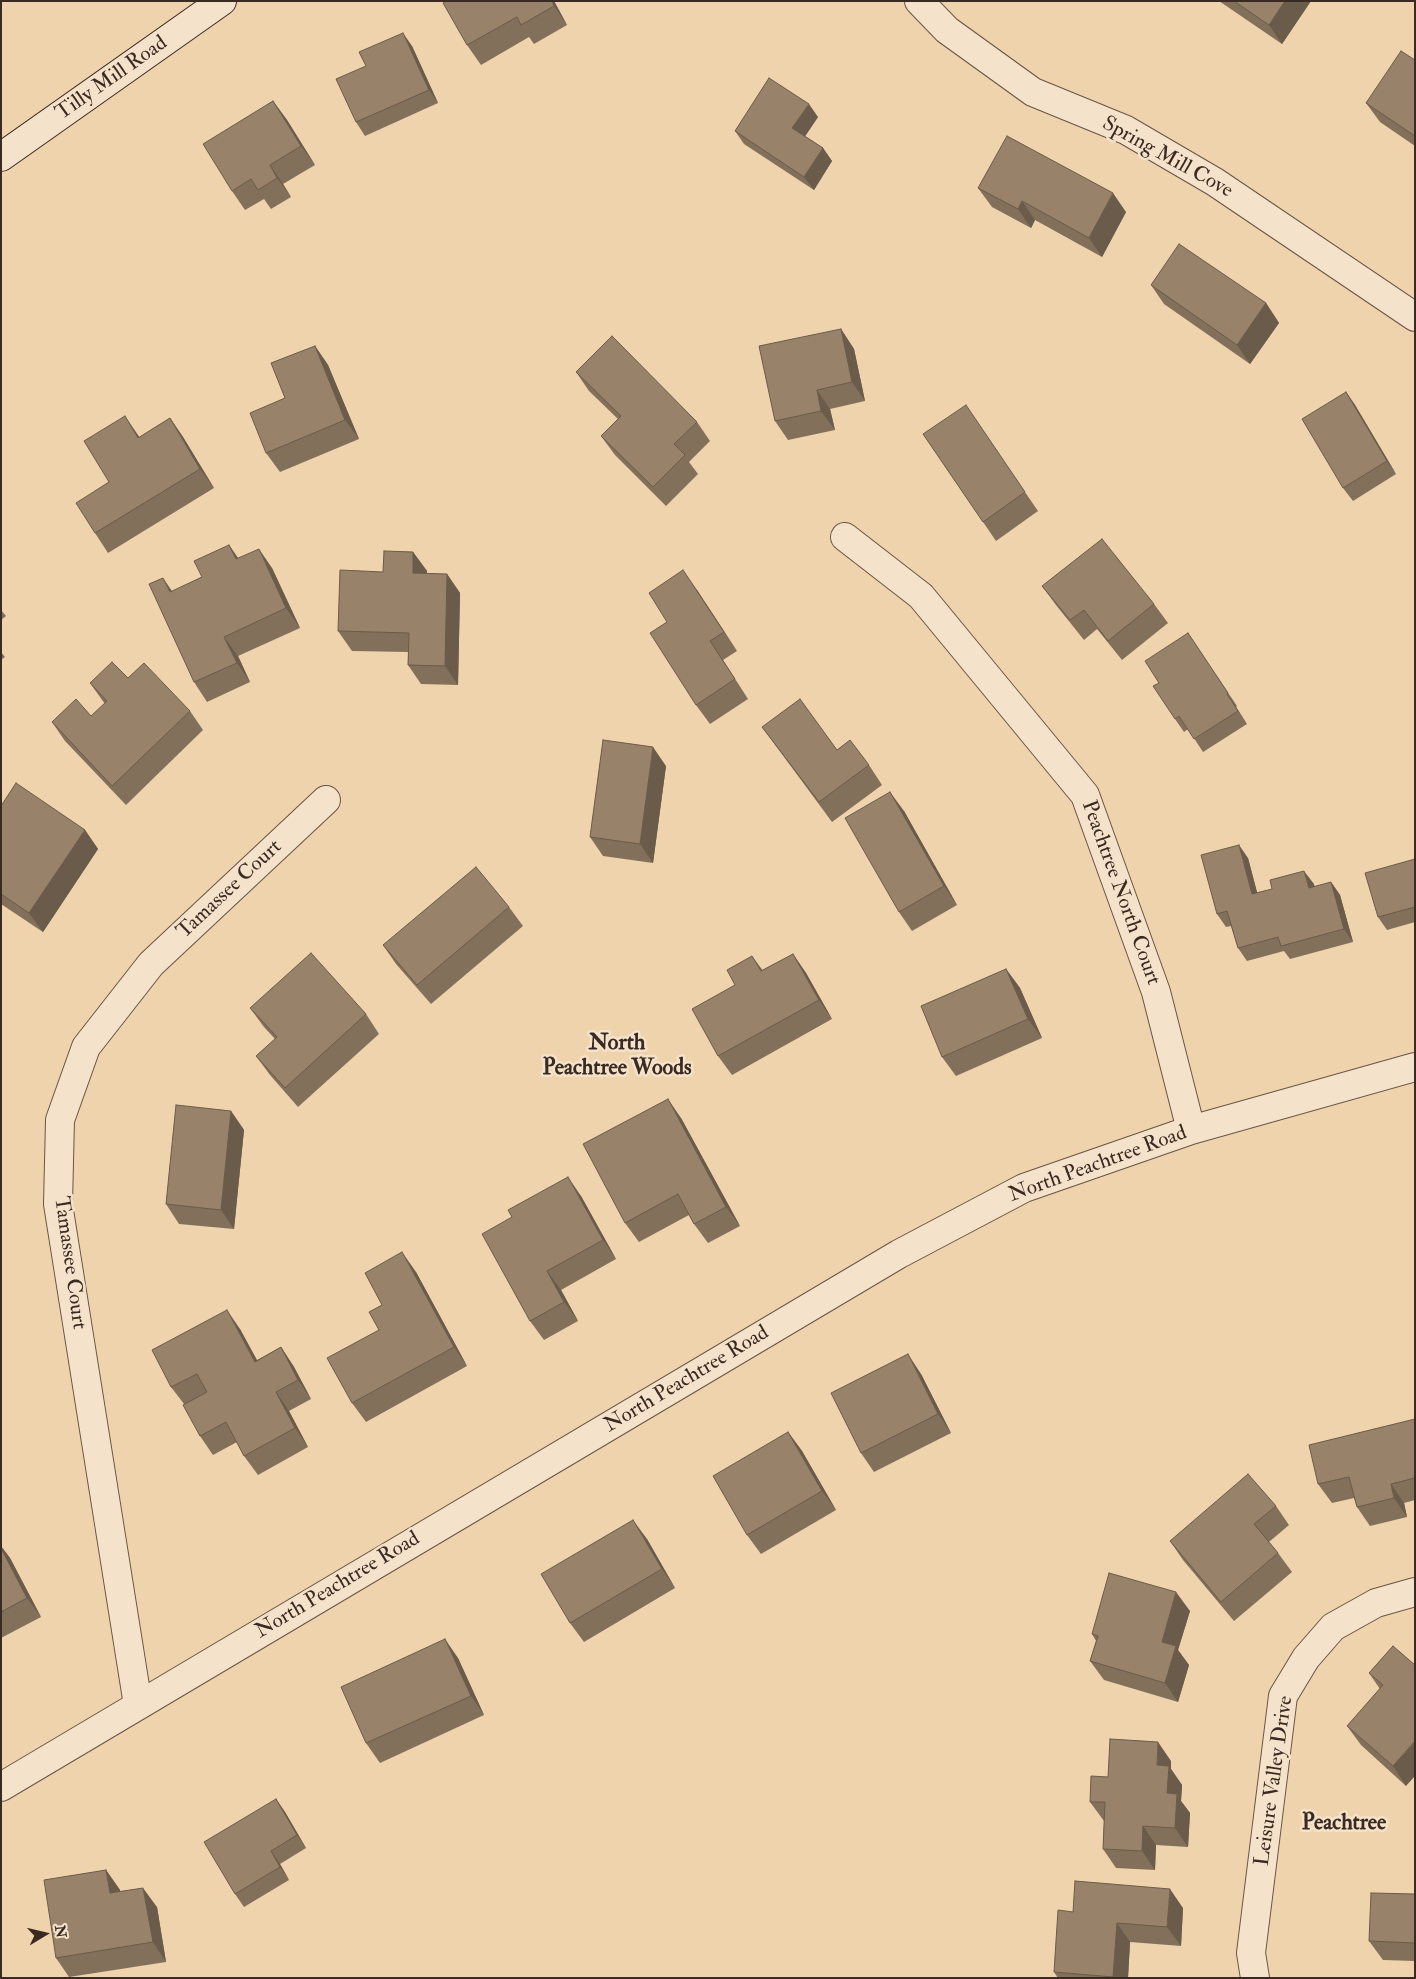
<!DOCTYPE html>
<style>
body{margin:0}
#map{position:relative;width:1416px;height:1979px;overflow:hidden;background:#efd3ad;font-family:"IM FELL Double Pica",serif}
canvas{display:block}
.frame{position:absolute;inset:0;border:2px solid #3a2b22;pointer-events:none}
.north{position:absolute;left:20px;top:1909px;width:50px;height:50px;-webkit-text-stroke:4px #f5e2ca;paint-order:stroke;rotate:81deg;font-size:14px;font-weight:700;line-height:20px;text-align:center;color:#3a2b22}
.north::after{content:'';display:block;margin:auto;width:18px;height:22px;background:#3a2b22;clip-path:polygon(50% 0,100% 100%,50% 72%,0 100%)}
</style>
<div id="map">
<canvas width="1416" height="1979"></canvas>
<div class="frame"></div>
<div class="north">N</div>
</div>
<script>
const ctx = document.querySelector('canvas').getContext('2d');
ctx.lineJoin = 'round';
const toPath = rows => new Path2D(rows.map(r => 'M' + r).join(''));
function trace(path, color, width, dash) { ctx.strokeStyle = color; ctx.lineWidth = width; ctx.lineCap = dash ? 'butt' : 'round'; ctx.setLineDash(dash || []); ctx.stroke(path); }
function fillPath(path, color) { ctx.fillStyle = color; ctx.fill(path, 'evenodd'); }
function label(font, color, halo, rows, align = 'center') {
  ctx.font = font + ' "IM FELL Double Pica",serif'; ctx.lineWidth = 5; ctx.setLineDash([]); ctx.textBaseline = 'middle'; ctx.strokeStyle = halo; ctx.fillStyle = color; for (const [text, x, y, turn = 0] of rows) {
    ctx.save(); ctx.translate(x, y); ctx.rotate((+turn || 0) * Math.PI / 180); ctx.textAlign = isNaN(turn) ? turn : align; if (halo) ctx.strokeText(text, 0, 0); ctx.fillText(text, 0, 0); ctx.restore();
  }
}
const street = toPath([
 [919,1,947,30,1033,92,1126,130,1215,182,1415,317],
 [845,537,921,596,1085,795,1156,992,1191,1130],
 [138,1705,58,1204,60,1120,86,1047,151,964,326,800],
 [1,1787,899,1254,1024,1188,1191,1130,1415,1067],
 [1255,1978,1251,1953,1283,1696,1306,1658,1333,1627,1376,1603,1415,1592]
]);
const secondary = toPath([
 [1,157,222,1]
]);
const wall = toPath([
 [447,1,554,1,567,25,534,44,529,37,481,65,467,45],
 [1219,1,1311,1,1282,44],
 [412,46,438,103,365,136,356,122],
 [1415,60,1415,146,1380,122,1366,103],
 [273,101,287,120,315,165,283,184,291,197,271,209,264,199,245,210,232,191],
 [818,117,805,136,823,148,832,161,814,190,744,144,735,131],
 [978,188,1126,212,1102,257,1035,220,1031,228,992,207],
 [1151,285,1266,303,1279,323,1250,364,1164,304],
 [841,329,854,349,865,401,830,409,835,430,788,440,775,421],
 [315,346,328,365,359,439,280,472,266,453],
 [576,372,697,422,710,441,689,462,698,474,666,506,615,455,601,436,618,419,589,391],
 [1346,392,1355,405,1396,474,1353,501,1343,488],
 [170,418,183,437,214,488,108,553,95,533,109,482,140,437],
 [979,425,1038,511,996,541,923,434],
 [229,545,238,558,272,568,300,628,238,656,250,682,207,702,194,682,173,591,202,577],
 [413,552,427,571,427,574,447,574,460,593,458,685,421,684,408,665,408,652,352,651,338,631,383,572],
 [1042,586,1154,604,1168,623,1122,660,1097,629,1084,640,1056,605],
 [697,590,737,651,723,660,748,699,710,724,696,705,667,622],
 [1,610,6,616,1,620],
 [1188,633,1237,706,1236,707,1247,724,1203,752,1188,729,1184,732,1175,719,1159,683],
 [1,652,5,657,1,660],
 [128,678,190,711,203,730,126,805,65,741,52,722,91,716,105,704,90,683],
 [762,727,837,750,869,765,882,785,832,822],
 [666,766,653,863,603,856,590,837],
 [1,806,85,830,98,849,43,932,1,904],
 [904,811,957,905,912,931,899,912],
 [1248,858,1257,893,1314,884,1314,887,1331,882,1340,895,1353,942,1290,959,1284,951,1247,961,1238,948,1231,926,1226,927,1217,914],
 [1415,859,1415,922,1387,930,1378,917],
 [509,907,523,926,431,1004,396,964,383,945],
 [793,954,806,973,832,1019,732,1075,718,1056,763,970],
 [1006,969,1020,988,1042,1038,956,1076,942,1057],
 [250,1008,366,1014,379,1034,298,1107,270,1075,256,1056,275,1039,264,1027],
 [231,1111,244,1130,234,1229,179,1224,166,1204],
 [681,1118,740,1226,708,1243,694,1224,689,1215,639,1242,625,1223],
 [581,1196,616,1259,561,1290,578,1321,544,1340,530,1321,512,1217],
 [416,1272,467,1366,366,1422,352,1403,379,1330,382,1305],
 [240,1329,257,1360,281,1347,294,1367,311,1399,289,1411,308,1447,258,1475,244,1456,237,1442,213,1455,200,1436,184,1404,171,1387],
 [921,1374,951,1433,874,1472,861,1453],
 [1415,1419,1415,1500,1404,1503,1407,1517,1370,1526,1357,1507,1354,1498,1332,1503,1318,1484],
 [788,1432,802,1451,836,1510,761,1554,747,1535],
 [1276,1506,1289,1525,1269,1542,1278,1553,1292,1572,1234,1621,1183,1560,1170,1541],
 [647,1539,675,1588,584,1642,570,1623],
 [1,1546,10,1558,41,1617,1,1638],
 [1190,1611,1178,1650,1189,1665,1178,1702,1104,1680,1090,1661,1096,1641,1092,1634],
 [1393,1646,1406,1786,1361,1745,1347,1726,1380,1689,1369,1673],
 [458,1658,484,1715,380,1763,366,1743],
 [1171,1761,1171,1769,1182,1785,1181,1801,1190,1813,1188,1847,1156,1845,1155,1870,1116,1868,1103,1849,1104,1821,1090,1802,1108,1777],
 [276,1799,285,1812,306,1848,280,1864,289,1880,244,1907,235,1894],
 [106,1870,120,1890,120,1892,157,1907,166,1962,69,1977,56,1958],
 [1415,1894,1415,1961,1383,1960,1369,1941],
 [1183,1908,1181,1946,1130,1942,1128,1978,1058,1978,1054,1972,1073,1912]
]);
const shadedWall = toPath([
 [552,1,554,1,567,25,554,6],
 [1285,1,1311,1,1282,44,1269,25],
 [403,33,412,46,438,103,429,90],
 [273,101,287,120,315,165,301,146],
 [809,104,818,117,802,141,792,128],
 [823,148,832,161,814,190,804,177],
 [270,165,283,184,291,197,277,178],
 [1113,193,1126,212,1102,257,1089,238],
 [1022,201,1035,220,1031,228,1018,209],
 [1266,303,1279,323,1250,364,1237,345],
 [841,329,854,349,865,401,852,382],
 [315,346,328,365,359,439,345,420],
 [817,390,830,409,835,430,821,411],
 [1346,392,1355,405,1396,474,1387,461],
 [125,416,138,435,152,457,138,438],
 [170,418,183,437,214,488,200,469],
 [229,545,242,564,236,559],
 [259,549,272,568,300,628,286,608],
 [413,552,427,571,426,592,413,573],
 [683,570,697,590,737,651,724,632],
 [447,574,460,593,458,685,445,666],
 [163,578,176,597,170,592],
 [224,637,238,656,250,682,237,663],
 [1227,694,1236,707,1247,724,1238,711],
 [653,747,666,766,653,863,640,844],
 [890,792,904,811,957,905,944,886],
 [85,830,98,849,43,932,29,913],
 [1239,845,1248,858,1261,907,1252,894],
 [1304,871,1314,884,1318,901,1309,888],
 [1331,882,1340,895,1353,942,1344,929],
 [793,954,806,973,832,1019,819,1000],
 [752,956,766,975,761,971],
 [1006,969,1020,988,1042,1038,1028,1019],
 [668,1099,681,1118,740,1226,726,1207],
 [231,1111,244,1130,234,1229,221,1210],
 [568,1177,581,1196,616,1259,603,1240],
 [402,1252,416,1272,467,1366,454,1347],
 [547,1271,561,1290,578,1321,564,1302],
 [227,1310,240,1329,268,1381,255,1362],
 [281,1347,294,1367,311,1399,298,1380],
 [908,1354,921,1374,951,1433,938,1414],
 [276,1392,289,1411,308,1447,295,1428],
 [788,1432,802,1451,836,1510,822,1491],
 [1391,1484,1404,1503,1407,1517,1394,1498],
 [633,1520,647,1539,675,1588,662,1569],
 [1,1546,10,1558,41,1617,27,1598,1,1548],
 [1176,1592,1190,1611,1178,1650,1189,1665,1178,1702,1165,1683,1162,1642],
 [445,1639,458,1658,484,1715,471,1696],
 [1415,1741,1415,1776,1406,1786,1393,1766],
 [1158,1742,1171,1761,1171,1769,1182,1785,1181,1801,1190,1813,1188,1847,1175,1828,1157,1765],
 [276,1799,285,1812,306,1848,297,1835],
 [1143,1826,1156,1845,1155,1870,1142,1851],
 [271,1851,280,1864,289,1880,280,1867],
 [106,1870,120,1890,123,1913,110,1893],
 [143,1888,157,1907,166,1962,153,1942],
 [1170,1889,1183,1908,1181,1946,1167,1927],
 [1117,1923,1130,1942,1128,1978,1114,1978,1113,1977]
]);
const building = toPath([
 [447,1,552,1,554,6,521,25,517,17,467,45,443,3,447,1],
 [1234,1,1285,1,1269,25,1234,1],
 [403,33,429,90,356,122,336,79,366,66,359,52,403,33],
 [1401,51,1415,60,1415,136,1366,103,1401,51],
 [769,78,809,104,792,128,823,148,804,177,735,131,769,78],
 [273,101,301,146,270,165,277,178,258,190,251,179,232,191,203,144,273,101],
 [1007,136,1113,193,1089,238,1022,201,1018,209,978,188,1007,136],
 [1179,244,1266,303,1237,345,1151,285,1179,244],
 [841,329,852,382,817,390,821,411,775,421,759,346,841,329],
 [612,336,697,422,674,444,685,455,653,487,601,436,621,416,576,372,612,336],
 [315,346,345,420,266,453,250,413,285,398,271,363,315,346],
 [1346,392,1387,461,1343,488,1302,419,1346,392],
 [966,405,1025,492,983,522,923,434,966,405],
 [125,416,138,438,170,418,200,469,95,533,76,503,109,482,84,441,125,416],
 [1102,539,1154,604,1108,641,1084,610,1070,620,1042,586,1102,539],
 [229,545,236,559,259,549,286,608,224,637,237,663,194,682,149,584,163,578,170,592,202,577,194,561,229,545],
 [384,551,413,552,413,573,447,574,445,666,408,665,409,633,338,631,340,570,383,572,384,551],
 [683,570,724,632,710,641,735,679,696,705,650,633,667,622,649,593,683,570],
 [1188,633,1228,693,1227,694,1238,711,1194,739,1179,716,1175,719,1153,686,1159,683,1145,661,1188,633],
 [112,662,128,678,144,663,190,711,112,786,52,722,76,699,91,716,107,701,90,683,112,662],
 [800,699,837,750,850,740,869,765,819,802,762,727,800,699],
 [603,740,653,747,640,844,590,837,603,740],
 [16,783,85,830,29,913,1,894,1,806,16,783],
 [890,792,944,886,899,912,845,818,890,792],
 [1239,845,1252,894,1272,889,1270,880,1304,871,1309,888,1331,882,1344,929,1281,946,1278,937,1238,948,1227,911,1217,914,1201,855,1239,845],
 [1415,859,1415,907,1378,917,1365,873,1415,859],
 [476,867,509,907,417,985,383,945,476,867],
 [311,953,366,1014,285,1088,256,1056,277,1037,250,1008,311,953],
 [793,954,819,1000,718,1056,692,1009,735,985,727,970,752,956,761,971,793,954],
 [1006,969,1028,1019,942,1057,921,1006,1006,969],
 [668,1099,726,1207,694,1224,678,1194,625,1223,583,1144,668,1099],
 [176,1105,231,1111,221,1210,166,1204,176,1105],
 [568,1177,603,1240,547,1271,564,1302,530,1321,482,1234,512,1217,508,1210,568,1177],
 [402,1252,454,1347,352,1403,327,1358,379,1330,369,1312,382,1305,365,1273,402,1252],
 [227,1310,255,1362,281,1347,298,1380,276,1392,295,1428,244,1456,226,1422,200,1436,183,1405,207,1392,197,1374,171,1387,152,1350,227,1310],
 [908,1354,938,1414,861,1453,831,1393,908,1354],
 [1415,1419,1415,1478,1391,1484,1394,1498,1357,1507,1349,1477,1318,1484,1309,1445,1415,1419],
 [788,1432,822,1491,747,1535,713,1476,788,1432],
 [1248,1474,1276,1506,1254,1524,1278,1553,1221,1602,1170,1541,1248,1474],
 [633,1520,662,1569,570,1623,541,1574,633,1520],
 [1,1548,27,1598,1,1612,1,1548],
 [1109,1573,1176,1592,1162,1642,1176,1646,1165,1683,1090,1661,1098,1636,1092,1634,1109,1573],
 [445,1639,471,1696,366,1743,341,1687,445,1639],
 [1393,1646,1415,1665,1415,1741,1393,1766,1347,1726,1383,1685,1369,1673,1393,1646],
 [1110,1739,1158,1742,1157,1765,1169,1766,1167,1793,1177,1794,1175,1828,1143,1826,1142,1851,1103,1849,1105,1802,1090,1802,1091,1776,1108,1777,1110,1739],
 [276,1799,297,1835,271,1851,280,1867,235,1894,204,1842,276,1799],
 [106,1870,110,1893,143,1888,153,1942,56,1958,44,1880,106,1870],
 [1075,1881,1170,1889,1167,1927,1117,1923,1113,1977,1054,1972,1058,1910,1073,1912,1075,1881],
 [1371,1893,1415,1894,1415,1943,1369,1941,1371,1893]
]);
const streetNames = [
 ["Tilly Mill Road",112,79,-35],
 ["Spring Mill Cove",1167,158,29],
 ["Tamassee Court",230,890,-43],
 ["Peachtree North Court",1120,893,70],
 ["North Peachtree Road",1098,1165,-20],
 ["Tamassee Court",69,1263,82],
 ["North Peachtree Road",687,1380,-31],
 ["North Peachtree Road",338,1586,-31],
 ["Leisure Valley Drive",1275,1781,-82]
];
const neighbourhoodNames = [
 ["North",617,1044],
 ["Peachtree Woods",617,1069],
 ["Peachtree",1344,1824]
];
trace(street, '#675545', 30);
trace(secondary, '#3a2b22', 30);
trace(street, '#f5e2ca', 28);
trace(secondary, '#f5e2ca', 28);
fillPath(wall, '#83705b');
fillPath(shadedWall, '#6a5b4a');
fillPath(building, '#98826a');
trace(building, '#6a5b4a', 1);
label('21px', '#3a2b22', '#f5e2ca', streetNames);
label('bold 22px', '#3a2b22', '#f5e2ca', neighbourhoodNames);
</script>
